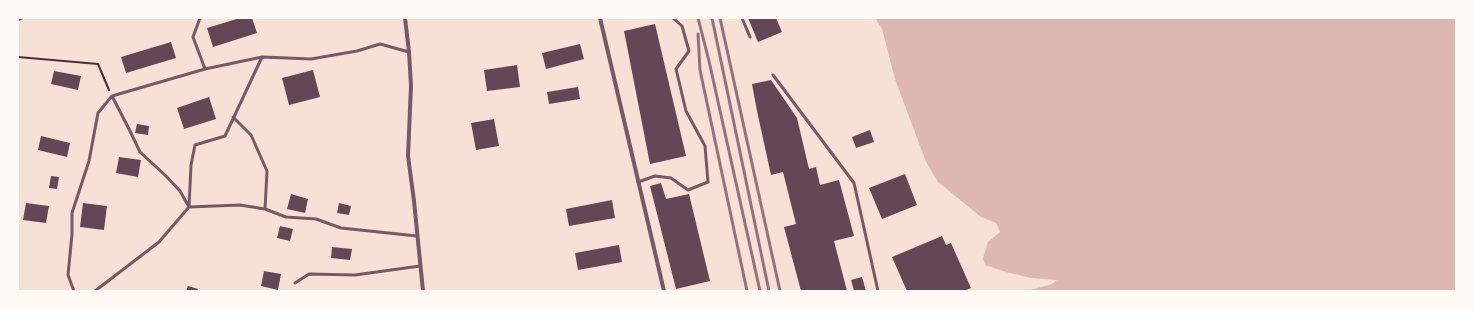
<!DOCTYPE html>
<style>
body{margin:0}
#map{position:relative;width:1474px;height:309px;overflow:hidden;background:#f7e1d7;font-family:"Golos Text",sans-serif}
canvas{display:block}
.frame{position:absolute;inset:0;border:19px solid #fffaf5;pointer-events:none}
</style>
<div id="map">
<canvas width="1474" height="309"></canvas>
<div class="frame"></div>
</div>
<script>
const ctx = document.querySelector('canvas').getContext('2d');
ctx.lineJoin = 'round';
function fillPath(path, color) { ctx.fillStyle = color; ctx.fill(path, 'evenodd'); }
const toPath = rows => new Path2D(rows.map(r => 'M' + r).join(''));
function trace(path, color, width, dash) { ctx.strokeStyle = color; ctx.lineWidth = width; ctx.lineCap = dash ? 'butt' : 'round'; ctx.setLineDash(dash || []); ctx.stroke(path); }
const water = toPath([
 [875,18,1456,18,1456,291,1027,291,1052,284,1057,280,1031,278,1006,272,985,265,983,258,988,242,1000,232,996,223,981,217,938,182,926,162,895,79,882,29]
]);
const building = toPath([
 [240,18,252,18,257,33,213,47,207,28],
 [748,18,776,18,782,32,758,42],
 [655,24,686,156,650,164,624,31],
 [171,42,176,58,126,73,121,57],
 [580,44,584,59,546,69,542,53],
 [517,65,520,87,487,91,484,70],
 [313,70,320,97,289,105,282,78],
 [54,71,81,76,78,90,51,84],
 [771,80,797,118,809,169,816,167,820,185,839,180,854,236,834,241,847,291,801,291,784,227,796,224,783,172,771,175,757,111,752,84],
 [578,87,580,99,549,104,547,92],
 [209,97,216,119,184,129,177,108],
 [494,119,499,146,476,150,471,123],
 [137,124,149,126,148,135,135,133],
 [870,130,874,142,856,148,852,137],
 [41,136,70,143,67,157,38,150],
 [119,157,141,160,138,177,116,173],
 [905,174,917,205,882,219,869,188],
 [51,176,59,177,57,189,49,188],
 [661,183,666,199,689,194,710,281,676,289,650,186],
 [291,194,308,199,305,213,287,209],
 [612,200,615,218,569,226,566,209],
 [26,203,49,206,46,223,23,220],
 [83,203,107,206,104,230,80,227],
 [339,203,351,206,349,215,337,213],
 [280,226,293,229,290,241,277,238],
 [942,236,946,245,951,243,971,288,964,291,907,291,892,257],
 [619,245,622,262,578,270,575,253],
 [332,247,352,249,350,260,331,258],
 [264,271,281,274,278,290,261,286],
 [862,277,866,291,854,291,851,280],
 [188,286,198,289,197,291,186,291]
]);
const path = toPath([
 [18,57,98,64,109,90]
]);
const service = toPath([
 [200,18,193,37,205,69,262,57,311,59,357,51,380,44,409,52],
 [742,18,750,37],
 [18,20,22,18],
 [773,75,854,183,878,291],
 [112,96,205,69],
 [233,117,251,135,267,171,265,209,286,217,316,219,341,228,417,236],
 [638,182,655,176,671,178,688,190,708,182,705,146,686,111,676,69,689,51,682,26,673,18],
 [295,283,309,274,355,275,420,266],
 [74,291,68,275,72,234,72,213,89,161,98,113,112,96,130,131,140,152,166,176,180,191,189,207,240,205,265,209],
 [95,291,159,242,189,207,191,165,195,145,225,136,262,57]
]);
const minor = toPath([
 [405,18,409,52,411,86,408,156,414,201,423,291],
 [600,18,664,291]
]);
const rail = toPath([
 [698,18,709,61,760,291],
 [712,18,769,291],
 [720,18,780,291],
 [698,34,700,70,747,291]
]);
fillPath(water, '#dcb8b0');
fillPath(building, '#644757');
trace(path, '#4a2c40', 2);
trace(service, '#755966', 3);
trace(minor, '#755966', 4);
trace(rail, '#8f747c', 3);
</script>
